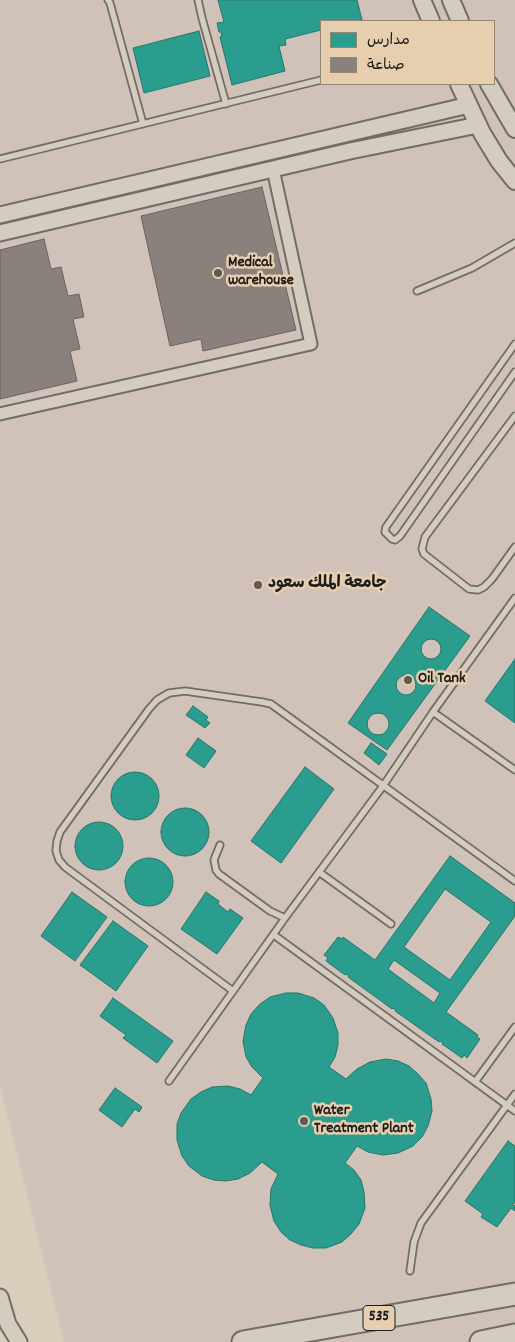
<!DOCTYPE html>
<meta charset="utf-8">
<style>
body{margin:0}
#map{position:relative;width:515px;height:1342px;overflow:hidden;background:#d9cdbc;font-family:Dekko,"Playpen Sans Arabic",sans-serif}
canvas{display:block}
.legend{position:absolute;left:320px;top:20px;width:175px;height:65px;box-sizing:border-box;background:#e6ceaf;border:1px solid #958774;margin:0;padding:6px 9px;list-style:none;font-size:15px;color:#1c1c1c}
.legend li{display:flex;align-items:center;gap:10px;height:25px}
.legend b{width:25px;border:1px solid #958774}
</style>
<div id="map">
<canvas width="515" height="1342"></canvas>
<ul class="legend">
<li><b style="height:14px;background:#2a9d8f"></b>مدارس</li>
<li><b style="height:14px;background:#8a817c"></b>صناعة</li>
</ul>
</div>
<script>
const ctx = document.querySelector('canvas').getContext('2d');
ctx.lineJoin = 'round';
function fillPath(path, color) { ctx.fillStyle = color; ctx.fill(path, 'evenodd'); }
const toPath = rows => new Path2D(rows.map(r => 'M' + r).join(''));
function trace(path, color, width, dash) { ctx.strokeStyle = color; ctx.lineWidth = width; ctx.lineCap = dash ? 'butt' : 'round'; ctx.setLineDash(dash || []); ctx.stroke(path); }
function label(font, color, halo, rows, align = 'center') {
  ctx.font = font + ' Dekko,"Playpen Sans Arabic",sans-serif'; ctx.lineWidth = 5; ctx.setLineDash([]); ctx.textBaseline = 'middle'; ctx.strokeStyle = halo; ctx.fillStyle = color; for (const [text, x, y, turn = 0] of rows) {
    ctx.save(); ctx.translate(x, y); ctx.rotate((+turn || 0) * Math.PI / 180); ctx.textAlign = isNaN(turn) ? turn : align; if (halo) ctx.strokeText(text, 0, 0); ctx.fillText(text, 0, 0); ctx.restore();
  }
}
const built = toPath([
 [0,0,515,0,515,1342,64,1342,0,1086],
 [321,21,494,21,494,84,321,84]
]);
const schools = toPath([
 [218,0,357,0,362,20,357,21,321,21,321,30,285,39,286,45,279,46,285,71,232,85,220,37,222,36,221,32,219,32,217,23,224,22,218,0],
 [199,31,210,76,144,93,133,48,199,31],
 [429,607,470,636,387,750,348,723,429,607],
 '421 649a10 10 0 1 1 20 0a10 10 0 1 1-20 0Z',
 [515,659,515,723,485,701,515,659],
 '396 685a10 10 0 1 1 20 0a10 10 0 1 1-20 0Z',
 [193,706,208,717,206,720,210,723,205,728,186,715,193,706],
 '367 724a11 11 0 1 1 22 0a11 11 0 1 1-22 0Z',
 [198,738,216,751,204,768,186,755,198,738],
 [371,743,387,754,379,765,364,753,371,743],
 [305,767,334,789,281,863,251,841,305,767],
 '111 796a24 24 0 1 1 48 0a24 24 0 1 1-48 0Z',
 '161 832a24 24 0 1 1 48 0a24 24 0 1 1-48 0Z',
 '75 846a24 24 0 1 1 48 0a24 24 0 1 1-48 0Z',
 [450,856,515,903,515,916,446,1012,478,1035,477,1037,480,1039,467,1058,464,1055,462,1058,442,1044,443,1043,440,1041,439,1042,395,1011,396,1010,393,1008,392,1009,348,977,349,976,346,974,345,975,326,961,328,958,324,955,338,937,342,939,343,937,375,960,450,856],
 [445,889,491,922,450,980,404,947,445,889],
 [394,960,440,993,434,1003,388,969,394,960],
 '125 882a24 24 0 1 1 48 0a24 24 0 1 1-48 0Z',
 [72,892,107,917,75,961,41,936,72,892],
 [206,892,219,901,218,904,228,912,230,909,243,918,217,954,181,929,206,892],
 [113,921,148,946,116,991,80,965,113,921],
 [286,993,298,993,314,998,324,1005,333,1018,338,1033,338,1045,335,1057,329,1067,346,1079,357,1069,370,1062,386,1059,398,1061,409,1066,418,1074,426,1083,431,1099,432,1111,428,1126,422,1137,413,1146,398,1153,383,1155,368,1152,357,1146,345,1163,354,1170,361,1180,364,1192,365,1208,359,1224,351,1234,342,1242,326,1248,313,1248,301,1245,290,1240,281,1232,274,1221,270,1205,271,1189,278,1174,262,1162,250,1173,238,1179,226,1181,214,1180,202,1176,189,1166,182,1156,177,1140,177,1124,181,1113,191,1099,201,1092,212,1087,228,1086,240,1089,251,1095,263,1078,252,1067,246,1057,243,1041,246,1025,251,1014,260,1004,270,997,286,993],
 [113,998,173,1041,157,1063,123,1038,126,1035,100,1016,113,998],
 [115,1088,142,1107,139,1112,135,1109,122,1127,99,1110,115,1088],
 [508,1141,515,1146,515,1202,513,1205,515,1206,515,1211,511,1208,497,1227,481,1217,483,1214,465,1201,508,1141]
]);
const industry = toPath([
 [262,187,296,330,203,351,201,339,170,346,141,216,262,187],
 [44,239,51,269,61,267,68,296,79,294,84,317,73,319,80,349,70,351,77,381,0,399,0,250,44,239]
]);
const service = toPath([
 [108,0,110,3,143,124],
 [198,0,202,18,226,104],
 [0,159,321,80],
 [417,291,472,268,515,243],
 [515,344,386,527,385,532,392,539,395,540,400,536,515,372],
 [515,416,425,537,422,549,424,554,469,589,478,590,484,587,492,579,515,547],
 [433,712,515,770],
 [220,845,214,860,216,870,219,874,270,911,285,918],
 [319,872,391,924],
 [274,935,515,1111],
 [233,991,65,867,59,860,56,851,57,841,60,832,149,709,157,700,169,693,185,691,262,702,271,704,515,881],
 [169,1081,285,918,383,786,433,712,515,598],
 [475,1082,515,1027],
 [410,1271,414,1242,421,1223,515,1094]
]);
const minor = toPath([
 [0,414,311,344,273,169]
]);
const tertiary = toPath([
 [0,215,469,105],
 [0,233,350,151,478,125],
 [0,1297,8,1324,19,1342]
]);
const secondary = toPath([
 [422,0,431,21],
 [451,0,460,21],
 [459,84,482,133,499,161,515,181],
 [489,84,515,129]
]);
const motorway = toPath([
 [243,1342,515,1294],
 [481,1342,515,1335]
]);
const markers = [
 [218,273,5,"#5e5a54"],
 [258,585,5,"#5e5a54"],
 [408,680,5,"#5e5a54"],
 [304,1121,5,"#5e5a54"]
];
const shields = [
 [379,1318,32]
];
const shieldNames = [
 ["535",379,1318]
];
const poiNames = [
 ["Medical",228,264],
 ["warehouse",228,282],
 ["جامعة الملك سعود",268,585],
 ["Oil Tank",418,680],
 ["Water",314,1112],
 ["Treatment Plant",314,1130]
];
fillPath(built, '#d0c2b8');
fillPath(schools, '#2a9d8f');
trace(schools, '#26766c', 1);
fillPath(industry, '#8a817c');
trace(industry, '#69635f', 1);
trace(service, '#716c64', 9);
trace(minor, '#716c64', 15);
trace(tertiary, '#716c64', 19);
trace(secondary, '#716c64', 20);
trace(motorway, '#716c64', 25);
trace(service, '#d5ccc0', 5.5);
trace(minor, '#d5ccc0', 11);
trace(tertiary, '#d5ccc0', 15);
trace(secondary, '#d5ccc0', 16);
trace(motorway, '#d5ccc0', 21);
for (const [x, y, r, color] of markers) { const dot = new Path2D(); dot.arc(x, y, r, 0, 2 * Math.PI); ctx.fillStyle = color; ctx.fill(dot); trace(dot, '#e6ceaf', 2); }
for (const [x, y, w] of shields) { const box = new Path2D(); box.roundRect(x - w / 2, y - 12.5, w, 25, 4); ctx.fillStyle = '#e6ceaf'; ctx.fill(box); trace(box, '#1c1c1c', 1); }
label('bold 15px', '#1c1c1c', null, shieldNames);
label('bold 16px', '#1c1c1c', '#e6ceaf', poiNames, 'left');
</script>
